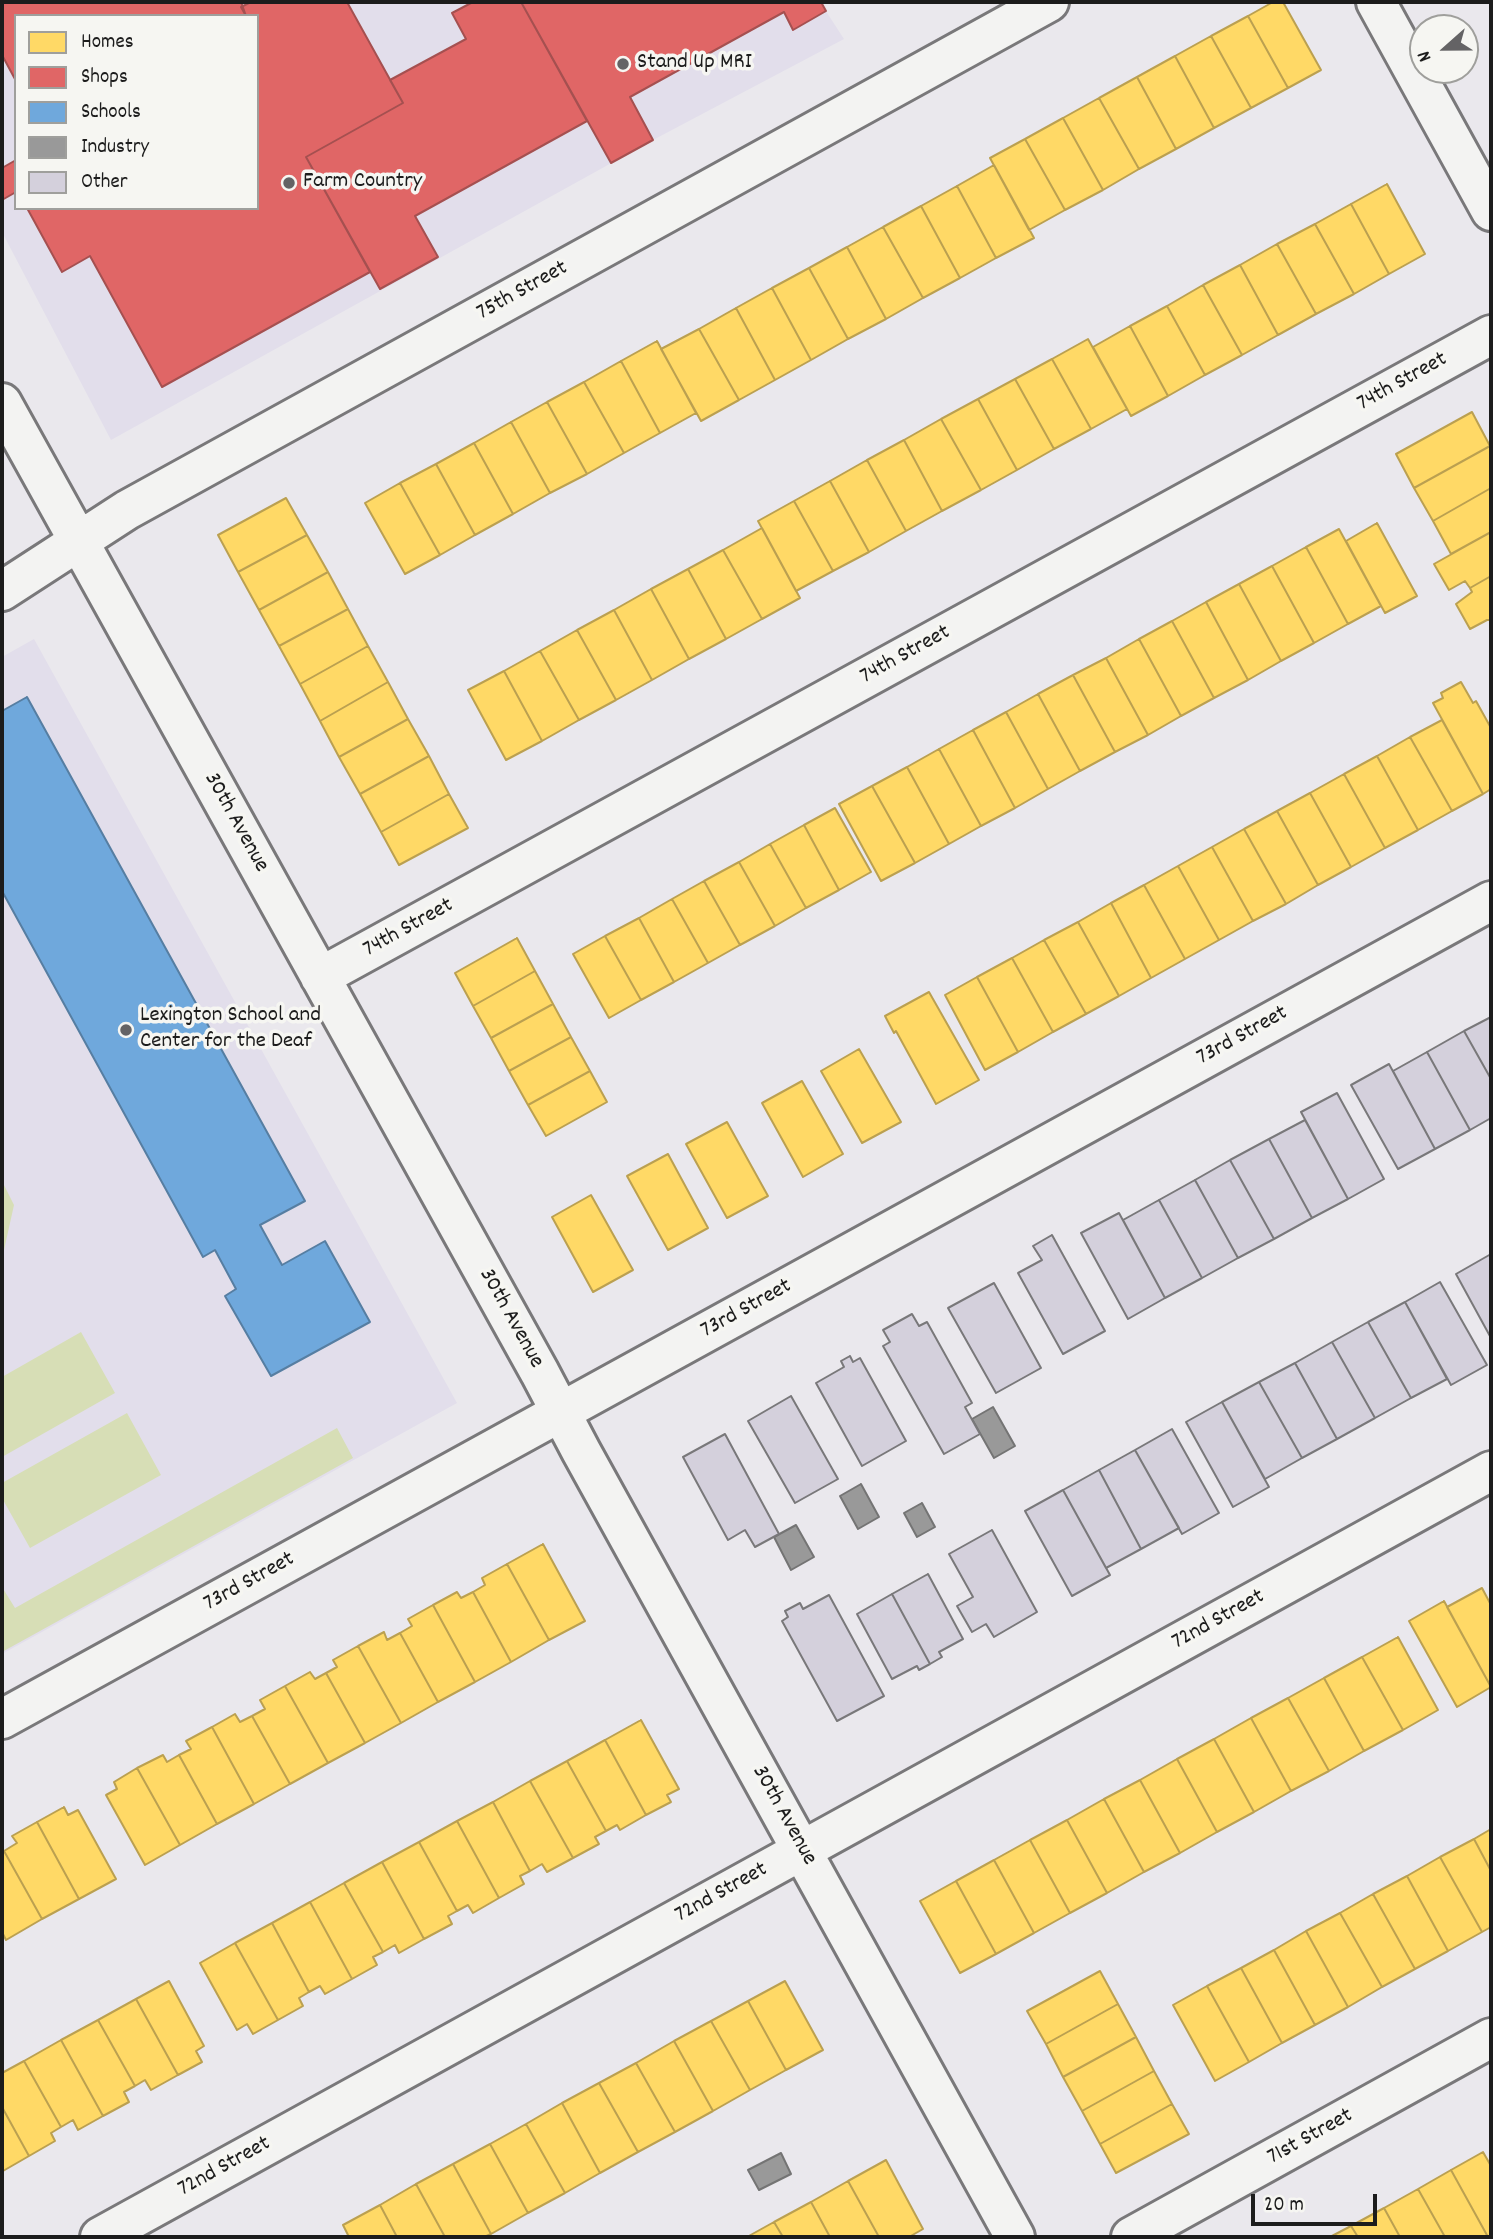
<!DOCTYPE html>
<style>
body{margin:0}
#map{position:relative;width:1493px;height:2239px;overflow:hidden;background:#eae8ed;font-family:Dekko,sans-serif}
canvas{display:block}
.frame{position:absolute;inset:0;border:4px solid #1c1c1c;pointer-events:none}
.legend{position:absolute;left:14px;top:14px;width:245px;height:196px;box-sizing:border-box;background:#f6f6f2;border:2px solid #9f9f9c;margin:0;padding:9px 12px;list-style:none;font-size:21px;color:#1c1c1c}
.legend li{display:flex;align-items:center;gap:14px;height:35px}
.legend b{width:35px;border:2px solid #9f9f9c}
.north{position:absolute;left:1409px;top:14px;width:70px;height:70px;box-sizing:border-box;background:#f6f6f2;border:2px solid #9f9f9c;border-radius:50%;rotate:249deg;font-size:19px;font-weight:700;line-height:28px;text-align:center;color:#1c1c1c}
.north::after{content:'';display:block;margin:auto;width:24px;height:32px;background:#646365;clip-path:polygon(50% 0,100% 100%,50% 72%,0 100%)}
.scale{position:absolute;left:1251px;top:2194px;width:126px;height:32px;box-sizing:border-box;border:4px solid #1c1c1c;border-top:0;padding-left:9px;font-size:21px;line-height:24px;white-space:nowrap;color:#1c1c1c;-webkit-text-stroke:5px #f6f6f2;paint-order:stroke}
</style>
<div id="map">
<canvas width="1493" height="2239"></canvas>
<div class="frame"></div>
<ul class="legend">
<li><b style="height:19px;background:#ffd966"></b>Homes</li>
<li><b style="height:19px;background:#e06666"></b>Shops</li>
<li><b style="height:19px;background:#6fa8dc"></b>Schools</li>
<li><b style="height:19px;background:#999"></b>Industry</li>
<li><b style="height:19px;background:#d4d0dc"></b>Other</li>
</ul>
<div class="north">N</div>
<div class="scale">20 m</div>
</div>
<script>
const ctx = document.querySelector('canvas').getContext('2d');
ctx.lineJoin = 'round';
function fillPath(path, color) { ctx.fillStyle = color; ctx.fill(path, 'evenodd'); }
const toPath = rows => new Path2D(rows.map(r => 'M' + r).join(''));
function trace(path, color, width, dash) { ctx.strokeStyle = color; ctx.lineWidth = width; ctx.lineCap = dash ? 'butt' : 'round'; ctx.setLineDash(dash || []); ctx.stroke(path); }
function label(font, color, halo, rows, align = 'center') {
  ctx.font = font + ' Dekko,sans-serif'; ctx.lineWidth = 7; ctx.setLineDash([]); ctx.textBaseline = 'middle'; ctx.strokeStyle = halo; ctx.fillStyle = color; for (const [text, x, y, turn = 0] of rows) {
    ctx.save(); ctx.translate(x, y); ctx.rotate((+turn || 0) * Math.PI / 180); ctx.textAlign = isNaN(turn) ? turn : align; if (halo) ctx.strokeText(text, 0, 0); ctx.fillText(text, 0, 0); ctx.restore();
  }
}
const built = toPath([
 [2,2,820,2,844,39,653,140,111,440,2,232],
 [16,16,257,16,257,208,16,208],
 [34,639,457,1403,2,1654,2,657]
]);
const green = toPath([
 [2,1181,14,1205,2,1259],
 [81,1332,115,1393,2,1457,2,1377],
 [127,1413,161,1475,30,1548,2,1498,2,1483],
 [337,1428,353,1458,2,1652,2,1587,15,1608]
]);
const homes = toPath([
 [1273,2,1283,2,1321,70,1288,88,1248,16,1273,2],
 [1248,16,1288,88,1251,108,1211,36,1248,16],
 [1211,36,1251,108,1214,128,1175,56,1211,36],
 [1175,56,1214,128,1176,149,1137,77,1175,56],
 [1137,77,1176,149,1139,169,1099,98,1137,77],
 [1099,98,1139,169,1103,190,1063,118,1099,98],
 [1063,118,1103,190,1065,210,1025,139,1063,118],
 [1025,139,1065,210,1029,230,990,158,1025,139],
 [994,165,1034,238,996,258,957,186,994,165],
 [1387,184,1425,254,1389,274,1351,204,1387,184],
 [957,186,996,258,960,278,921,206,957,186],
 [1351,204,1389,274,1354,294,1315,224,1351,204],
 [921,206,960,278,923,298,883,227,921,206],
 [1315,224,1354,294,1316,314,1277,244,1315,224],
 [883,227,923,298,886,319,847,247,883,227],
 [1277,244,1316,314,1278,335,1240,265,1277,244],
 [847,247,886,319,848,339,809,268,847,247],
 [1240,265,1278,335,1242,355,1203,285,1240,265],
 [809,268,848,339,811,360,772,288,809,268],
 [1203,285,1242,355,1205,375,1167,306,1203,285],
 [772,288,811,360,775,380,736,308,772,288],
 [1167,306,1205,375,1168,396,1130,326,1167,306],
 [736,308,775,380,739,400,699,329,736,308],
 [1130,326,1168,396,1131,416,1093,347,1130,326],
 [699,329,739,400,701,421,661,349,699,329],
 [1088,339,1127,409,1091,429,1052,359,1088,339],
 [657,341,696,413,660,433,621,361,657,341],
 [1052,359,1091,429,1054,449,1015,379,1052,359],
 [621,361,660,433,624,453,584,382,621,361],
 [1015,379,1054,449,1017,470,978,399,1015,379],
 [584,382,624,453,587,474,547,402,584,382],
 [978,399,1017,470,981,490,941,419,978,399],
 [547,402,587,474,550,493,511,422,547,402],
 [1472,412,1490,446,1414,488,1396,454,1472,412],
 [941,419,981,490,942,511,904,440,941,419],
 [511,422,550,493,513,514,474,443,511,422],
 [904,440,942,511,906,531,867,460,904,440],
 [474,443,513,514,475,535,436,464,474,443],
 [1490,446,1491,488,1433,521,1414,488,1490,446],
 [867,460,906,531,869,552,830,481,867,460],
 [436,464,475,535,440,555,400,483,436,464],
 [830,481,869,552,833,571,794,501,830,481],
 [400,483,440,555,405,574,365,503,400,483],
 [1491,488,1491,532,1451,554,1433,521,1491,488],
 [286,498,307,535,238,572,218,535,286,498],
 [794,501,833,571,796,591,758,521,794,501],
 [1377,523,1417,596,1385,613,1346,541,1377,523],
 [762,528,800,598,762,619,723,550,762,528],
 [1339,529,1381,606,1348,624,1306,547,1339,529],
 [1491,532,1491,576,1470,588,1465,581,1449,590,1434,564,1491,532],
 [307,535,328,572,259,610,238,572,307,535],
 [1306,547,1348,624,1314,643,1272,566,1306,547],
 [723,550,762,619,726,639,688,569,723,550],
 [1272,566,1314,643,1281,661,1239,584,1272,566],
 [688,569,726,639,689,659,651,589,688,569],
 [328,572,348,609,279,646,259,610,328,572],
 [1491,576,1491,620,1487,620,1470,629,1456,604,1472,592,1470,588,1491,576],
 [1239,584,1281,661,1248,680,1206,602,1239,584],
 [651,589,689,659,652,680,614,610,651,589],
 [1206,602,1248,680,1214,698,1172,621,1206,602],
 [348,609,368,646,300,684,279,646,348,609],
 [614,610,652,680,616,700,577,630,614,610],
 [1172,621,1214,698,1181,716,1139,639,1172,621],
 [577,630,616,700,579,720,540,651,577,630],
 [1139,639,1181,716,1148,735,1106,658,1139,639],
 [368,646,388,682,320,721,300,684,368,646],
 [540,651,579,720,542,741,504,671,540,651],
 [1106,658,1148,735,1115,752,1073,675,1106,658],
 [504,671,542,741,506,760,468,690,504,671],
 [1073,675,1115,752,1080,771,1038,694,1073,675],
 [388,682,408,719,339,757,320,721,388,682],
 [1461,682,1473,703,1476,701,1491,728,1491,789,1483,794,1433,703,1443,698,1441,693,1461,682],
 [1038,694,1080,771,1048,789,1006,712,1038,694],
 [1006,712,1048,789,1015,808,973,730,1006,712],
 [408,719,429,756,360,794,339,757,408,719],
 [1442,720,1483,794,1452,811,1410,737,1442,720],
 [973,730,1015,808,981,826,939,749,973,730],
 [1410,737,1452,811,1418,830,1377,756,1410,737],
 [939,749,981,826,949,844,907,767,939,749],
 [429,756,449,794,381,832,360,794,429,756],
 [1377,756,1418,830,1385,848,1344,774,1377,756],
 [907,767,949,844,915,863,872,786,907,767],
 [1344,774,1385,848,1351,867,1310,793,1344,774],
 [872,786,915,863,881,881,839,804,872,786],
 [1310,793,1351,867,1318,885,1277,811,1310,793],
 [449,794,468,828,399,865,381,832,449,794],
 [835,808,871,872,839,890,804,825,835,808],
 [1277,811,1318,885,1286,904,1244,829,1277,811],
 [804,825,839,890,806,908,770,844,804,825],
 [1244,829,1286,904,1253,921,1212,847,1244,829],
 [770,844,806,908,775,926,739,862,770,844],
 [1212,847,1253,921,1219,940,1178,866,1212,847],
 [739,862,775,926,740,945,704,881,739,862],
 [1178,866,1219,940,1185,959,1144,885,1178,866],
 [704,881,740,945,708,963,672,899,704,881],
 [1144,885,1185,959,1151,978,1111,903,1144,885],
 [672,899,708,963,674,982,639,918,672,899],
 [1111,903,1151,978,1119,996,1078,922,1111,903],
 [639,918,674,982,641,1000,605,936,639,918],
 [1078,922,1119,996,1086,1014,1044,940,1078,922],
 [605,936,641,1000,609,1018,573,954,605,936],
 [517,938,535,971,473,1006,455,973,517,938],
 [1044,940,1086,1014,1053,1032,1012,958,1044,940],
 [1012,958,1053,1032,1018,1052,977,977,1012,958],
 [535,971,553,1004,491,1038,473,1006,535,971],
 [977,977,1018,1052,985,1070,945,995,977,977],
 [929,992,979,1080,936,1104,896,1031,894,1033,885,1016,929,992],
 [553,1004,571,1037,509,1071,491,1038,553,1004],
 [571,1037,590,1071,528,1105,509,1071,571,1037],
 [859,1049,901,1122,862,1143,821,1071,859,1049],
 [590,1071,607,1102,546,1136,528,1105,590,1071],
 [802,1081,843,1154,803,1177,762,1103,802,1081],
 [727,1122,768,1196,727,1218,686,1144,727,1122],
 [668,1154,708,1228,668,1250,627,1176,668,1154],
 [591,1195,633,1270,593,1292,552,1217,591,1195],
 [543,1544,585,1621,549,1640,507,1564,543,1544],
 [507,1564,549,1640,511,1662,473,1592,485,1585,482,1578,507,1564],
 [1482,1588,1491,1605,1491,1687,1447,1607,1482,1588],
 [457,1592,461,1598,473,1592,511,1662,475,1682,433,1605,457,1592],
 [1444,1601,1491,1687,1457,1707,1409,1621,1444,1601],
 [433,1605,475,1682,438,1702,400,1633,412,1626,408,1619,433,1605],
 [384,1632,387,1640,400,1633,438,1702,401,1723,358,1646,384,1632],
 [1398,1637,1438,1710,1403,1730,1362,1657,1398,1637],
 [358,1646,401,1723,365,1743,326,1673,337,1667,333,1660,358,1646],
 [1362,1657,1403,1730,1364,1751,1324,1678,1362,1657],
 [310,1672,315,1679,326,1673,365,1743,328,1763,285,1686,310,1672],
 [1324,1678,1364,1751,1329,1771,1288,1698,1324,1678],
 [285,1686,328,1763,290,1784,252,1716,265,1709,260,1700,285,1686],
 [1288,1698,1329,1771,1291,1791,1251,1718,1288,1698],
 [235,1714,240,1722,252,1716,290,1784,254,1804,212,1727,235,1714],
 [1251,1718,1291,1791,1254,1812,1214,1739,1251,1718],
 [641,1720,679,1789,667,1795,671,1802,646,1815,605,1740,641,1720],
 [212,1727,254,1804,217,1824,179,1755,191,1749,186,1741,212,1727],
 [1214,1739,1254,1812,1217,1832,1177,1759,1214,1739],
 [605,1740,646,1815,620,1830,617,1825,606,1831,567,1761,605,1740],
 [163,1755,167,1762,179,1755,217,1824,180,1845,137,1768,163,1755],
 [1177,1759,1217,1832,1180,1853,1140,1780,1177,1759],
 [567,1761,606,1831,595,1837,599,1844,573,1858,530,1781,567,1761],
 [137,1768,180,1845,145,1865,106,1795,117,1789,114,1782,137,1768],
 [1140,1780,1180,1853,1144,1872,1104,1799,1140,1780],
 [530,1781,573,1858,547,1872,542,1864,530,1871,493,1802,530,1781],
 [1104,1799,1144,1872,1107,1893,1067,1820,1104,1799],
 [493,1802,530,1871,520,1876,524,1884,499,1898,457,1821,493,1802],
 [64,1807,68,1815,78,1810,116,1879,79,1899,37,1822,64,1807],
 [1067,1820,1107,1893,1070,1913,1030,1840,1067,1820],
 [457,1821,499,1898,473,1913,468,1905,457,1911,419,1842,457,1821],
 [37,1822,79,1899,42,1919,4,1851,17,1843,12,1836,37,1822],
 [1491,1829,1491,1871,1474,1839,1491,1829],
 [1474,1839,1491,1871,1491,1927,1482,1932,1440,1857,1474,1839],
 [1030,1840,1070,1913,1034,1933,994,1860,1030,1840],
 [419,1842,457,1911,448,1916,452,1924,424,1939,382,1862,419,1842],
 [4,1851,42,1919,6,1940,2,1932,2,1852,4,1851],
 [1440,1857,1482,1932,1448,1951,1407,1876,1440,1857],
 [994,1860,1034,1933,996,1954,956,1881,994,1860],
 [382,1862,424,1939,399,1953,395,1945,383,1952,344,1883,382,1862],
 [1407,1876,1448,1951,1415,1969,1373,1894,1407,1876],
 [956,1881,996,1954,960,1973,920,1901,956,1881],
 [344,1883,383,1952,373,1957,377,1965,352,1979,310,1902,344,1883],
 [1373,1894,1415,1969,1382,1987,1340,1913,1373,1894],
 [310,1902,352,1979,325,1994,320,1986,309,1992,272,1923,310,1902],
 [1340,1913,1382,1987,1348,2007,1306,1931,1340,1913],
 [272,1923,309,1992,299,1998,303,2006,278,2020,235,1943,272,1923],
 [1306,1931,1348,2007,1315,2025,1274,1950,1306,1931],
 [235,1943,278,2020,253,2034,247,2024,237,2030,200,1963,235,1943],
 [1274,1950,1315,2025,1282,2043,1241,1968,1274,1950],
 [1241,1968,1282,2043,1249,2062,1207,1986,1241,1968],
 [1100,1971,1118,2004,1046,2044,1027,2011,1100,1971],
 [169,1981,204,2046,196,2051,202,2062,178,2075,136,1999,169,1981],
 [785,1981,823,2050,786,2070,748,2001,785,1981],
 [1207,1986,1249,2062,1215,2081,1173,2005,1207,1986],
 [136,1999,178,2075,151,2090,145,2080,135,2086,98,2020,136,1999],
 [748,2001,786,2070,750,2090,711,2021,748,2001],
 [1118,2004,1136,2037,1063,2077,1046,2044,1118,2004],
 [98,2020,135,2086,124,2092,129,2102,103,2116,61,2040,98,2020],
 [711,2021,750,2090,713,2111,674,2041,711,2021],
 [1136,2037,1154,2071,1082,2111,1063,2077,1136,2037],
 [61,2040,103,2116,78,2130,73,2120,61,2127,24,2061,61,2040],
 [674,2041,713,2111,675,2132,636,2063,674,2041],
 [24,2061,61,2127,51,2133,55,2141,29,2156,2,2107,2,2073,24,2061],
 [636,2063,675,2132,638,2152,599,2083,636,2063],
 [1154,2071,1172,2104,1100,2144,1082,2111,1154,2071],
 [599,2083,638,2152,600,2173,562,2103,599,2083],
 [562,2103,600,2173,565,2193,526,2124,562,2103],
 [1172,2104,1189,2134,1116,2173,1100,2144,1172,2104],
 [2,2107,29,2156,3,2171,2,2168,2,2107],
 [526,2124,565,2193,528,2213,490,2144,526,2124],
 [490,2144,528,2213,491,2234,453,2164,490,2144],
 [1483,2152,1491,2166,1491,2237,1488,2237,1451,2170,1483,2152],
 [886,2160,923,2229,909,2237,879,2237,848,2181,886,2160],
 [453,2164,491,2234,484,2237,445,2237,416,2184,453,2164],
 [1451,2170,1488,2237,1445,2237,1418,2189,1451,2170],
 [848,2181,879,2237,830,2237,811,2202,848,2181],
 [416,2184,445,2237,397,2237,380,2205,416,2184],
 [1418,2189,1445,2237,1400,2237,1384,2208,1418,2189],
 [811,2202,830,2237,783,2237,774,2222,811,2202],
 [380,2205,397,2237,349,2237,343,2225,380,2205],
 [1384,2208,1400,2237,1358,2237,1351,2226,1384,2208],
 [774,2222,783,2237,747,2237,774,2222],
 [1351,2226,1358,2237,1330,2237,1351,2226]
]);
const shops = toPath([
 [2,2,241,2,246,16,16,16,16,81,2,55,2,2],
 [251,2,347,2,403,103,306,157,370,272,162,387,90,256,62,272,27,208,257,208,257,16,246,16,241,7,251,2],
 [473,2,521,2,587,121,415,216,438,257,380,289,306,157,403,103,390,80,466,39,452,13,473,2],
 [521,2,821,2,826,11,793,30,784,12,630,97,653,140,611,163,521,2],
 [16,160,16,192,2,200,2,168,16,160]
]);
const schools = toPath([
 [27,697,305,1201,260,1225,282,1265,325,1241,370,1322,271,1376,225,1296,236,1289,215,1250,203,1257,2,891,2,711,27,697]
]);
const industry = toPath([
 [993,1407,1015,1446,994,1458,972,1419,993,1407],
 [861,1484,879,1517,858,1529,840,1496,861,1484],
 [922,1503,935,1527,917,1537,904,1513,922,1503],
 [796,1525,814,1557,791,1570,774,1537,796,1525],
 [781,2153,791,2174,759,2190,748,2170,781,2153]
]);
const building = toPath([
 [1491,1017,1491,1079,1464,1031,1491,1017],
 [1464,1031,1491,1079,1491,1118,1470,1130,1427,1052,1464,1031],
 [1427,1052,1470,1130,1435,1149,1393,1071,1427,1052],
 [1389,1064,1435,1149,1398,1169,1351,1085,1389,1064],
 [1337,1093,1384,1179,1348,1199,1301,1112,1337,1093],
 [1305,1120,1348,1199,1312,1218,1269,1139,1305,1120],
 [1269,1139,1312,1218,1274,1239,1230,1160,1269,1139],
 [1230,1160,1274,1239,1238,1258,1195,1180,1230,1160],
 [1195,1180,1238,1258,1202,1278,1159,1200,1195,1180],
 [1159,1200,1202,1278,1165,1298,1123,1220,1159,1200],
 [1119,1213,1165,1298,1128,1319,1081,1233,1119,1213],
 [1052,1235,1105,1331,1063,1354,1018,1273,1042,1260,1033,1246,1052,1235],
 [1491,1254,1491,1338,1456,1274,1491,1254],
 [1440,1282,1487,1365,1451,1385,1405,1302,1440,1282],
 [994,1283,1041,1368,996,1393,948,1308,994,1283],
 [1405,1302,1447,1379,1411,1398,1368,1322,1405,1302],
 [912,1314,919,1326,927,1322,972,1403,965,1407,980,1434,944,1454,883,1346,890,1342,883,1330,912,1314],
 [1368,1322,1411,1398,1375,1418,1332,1342,1368,1322],
 [1332,1342,1375,1418,1337,1439,1295,1363,1332,1342],
 [850,1356,853,1362,860,1358,906,1441,862,1466,816,1383,844,1367,841,1361,850,1356],
 [1295,1363,1337,1439,1302,1458,1259,1382,1295,1363],
 [1259,1382,1302,1458,1265,1479,1222,1402,1259,1382],
 [791,1396,838,1479,795,1503,748,1421,791,1396],
 [1222,1402,1269,1487,1233,1507,1186,1422,1222,1402],
 [1172,1429,1219,1513,1182,1534,1135,1450,1172,1429],
 [725,1434,779,1534,755,1547,745,1530,728,1540,683,1457,725,1434],
 [1135,1450,1179,1528,1141,1549,1099,1470,1135,1450],
 [1099,1470,1141,1549,1106,1568,1063,1490,1099,1470],
 [1063,1490,1110,1575,1072,1596,1025,1511,1063,1490],
 [992,1530,1037,1612,994,1637,986,1624,972,1632,957,1606,973,1597,949,1554,992,1530],
 [928,1574,963,1639,939,1652,942,1657,930,1664,892,1594,928,1574],
 [892,1594,930,1664,919,1670,917,1666,892,1679,857,1614,892,1594],
 [829,1595,884,1696,837,1721,782,1621,788,1617,785,1611,800,1603,803,1609,829,1595]
]);
const street = toPath([
 [1376,2,1491,211],
 [2,403,540,1373,581,1451,1015,2237],
 [2,591,127,510,1049,2],
 [320,977,1491,335],
 [2,1719,1491,901],
 [100,2237,1491,1471],
 [1131,2237,1491,2038]
]);
const markers = [
 [623,64,7,"#646365"],
 [289,183,7,"#646365"],
 [126,1030,7,"#646365"]
];
const poiNames = [
 ["Stand Up MRI",637,64],
 ["Farm Country",303,183],
 ["Lexington School and",140,1017],
 ["Center for the Deaf",140,1043]
];
const streetNames = [
 ["75th Street",523,292,-29],
 ["74th Street",1403,383,-29],
 ["74th Street",906,656,-29],
 ["30th Avenue",235,823,61],
 ["74th Street",409,929,-29],
 ["73rd Street",1243,1037,-29],
 ["73rd Street",747,1310,-29],
 ["30th Avenue",510,1319,61],
 ["73rd Street",250,1583,-29],
 ["72nd Street",1219,1621,-29],
 ["30th Avenue",783,1816,61],
 ["72nd Street",722,1894,-29],
 ["71st Street",1311,2138,-29],
 ["72nd Street",225,2168,-29]
];
fillPath(built, '#e2deeb');
fillPath(green, '#d7deb6');
fillPath(homes, '#ffd966');
trace(homes, '#bba050', 2);
fillPath(shops, '#e06666');
trace(shops, '#a55050', 2);
fillPath(schools, '#6fa8dc');
trace(schools, '#567ea2', 2);
fillPath(industry, '#999');
trace(industry, '#747474', 2);
fillPath(building, '#d4d0dc');
trace(building, '#79787a', 2);
trace(street, '#79787a', 44);
trace(street, '#f3f3f2', 38);
for (const [x, y, r, color] of markers) { const dot = new Path2D(); dot.arc(x, y, r, 0, 2 * Math.PI); ctx.fillStyle = color; ctx.fill(dot); trace(dot, '#f6f6f2', 2.5); }
label('23px', '#1c1c1c', '#f6f6f2', poiNames, 'left');
label('23px', '#1c1c1c', '#f6f6f2', streetNames);
</script>
